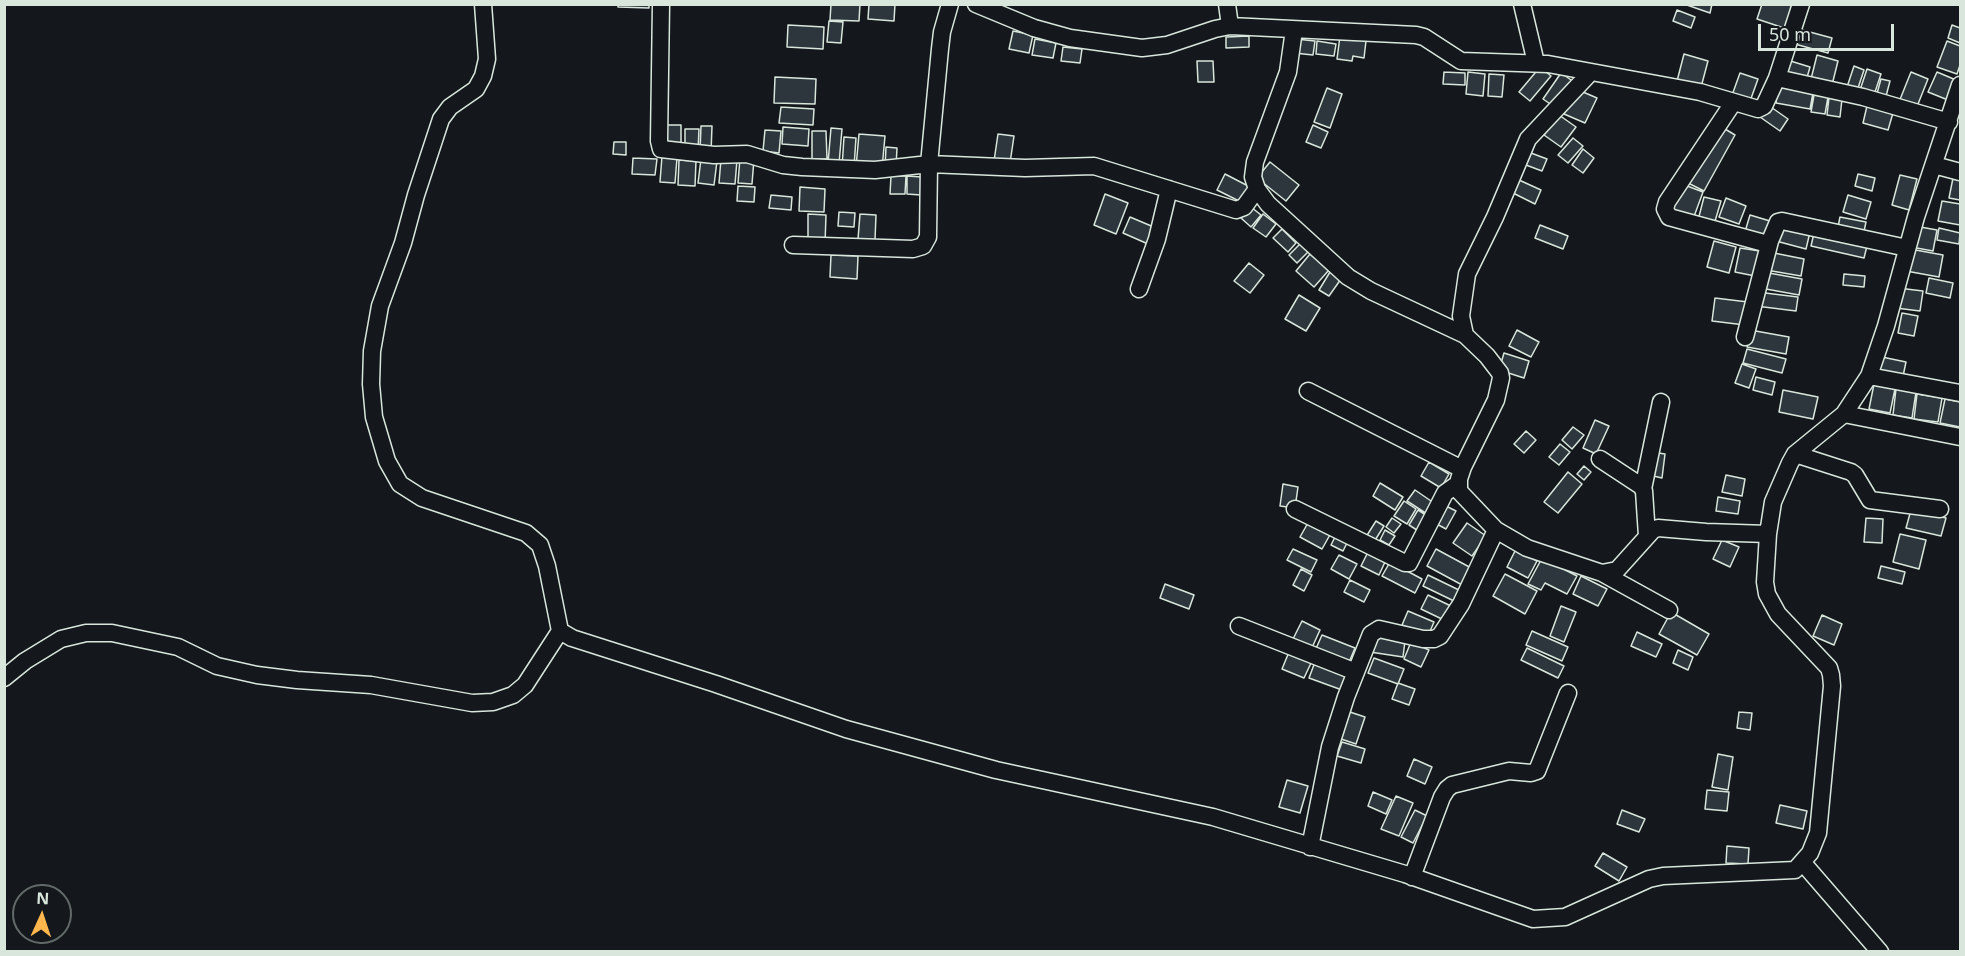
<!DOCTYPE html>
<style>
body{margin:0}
#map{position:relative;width:1965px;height:956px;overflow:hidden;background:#14181c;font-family:"Noto Sans",sans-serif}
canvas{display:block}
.frame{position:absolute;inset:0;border:6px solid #d8e6dc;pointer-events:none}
.north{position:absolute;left:12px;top:884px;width:60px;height:60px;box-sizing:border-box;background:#14181c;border:2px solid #626a69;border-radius:50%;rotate:3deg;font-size:16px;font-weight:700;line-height:24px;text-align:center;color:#d8e6dc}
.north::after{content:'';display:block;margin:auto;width:21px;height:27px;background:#ffb74d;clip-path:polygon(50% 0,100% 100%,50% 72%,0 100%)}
.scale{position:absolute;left:1758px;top:24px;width:136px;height:27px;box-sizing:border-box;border:3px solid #d8e6dc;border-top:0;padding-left:8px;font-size:18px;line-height:21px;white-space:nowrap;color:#d8e6dc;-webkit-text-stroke:4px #14181c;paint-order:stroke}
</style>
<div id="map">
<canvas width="1965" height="956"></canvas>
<div class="frame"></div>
<div class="north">N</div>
<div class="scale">50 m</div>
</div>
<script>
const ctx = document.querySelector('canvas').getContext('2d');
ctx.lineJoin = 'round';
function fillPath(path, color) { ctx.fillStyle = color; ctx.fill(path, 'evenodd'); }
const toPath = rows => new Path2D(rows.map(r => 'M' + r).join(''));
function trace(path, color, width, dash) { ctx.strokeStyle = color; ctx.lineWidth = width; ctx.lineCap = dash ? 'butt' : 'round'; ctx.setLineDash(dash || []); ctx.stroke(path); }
const building = toPath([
 [618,4,649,4,649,8,618,7,618,4],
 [831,4,860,4,859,21,830,20,831,4],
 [869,4,895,4,894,21,868,19,869,4],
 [1684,4,1712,4,1710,13,1684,4],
 [1762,4,1786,4,1794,7,1787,29,1757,19,1762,4],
 [1677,10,1695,17,1691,28,1673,21,1677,10],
 [829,21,843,22,841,43,827,42,829,21],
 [788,25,824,27,823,49,787,47,788,25],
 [1952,25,1960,28,1960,43,1948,38,1952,25],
 [1795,28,1832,38,1828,53,1791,43,1795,28],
 [1013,31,1033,35,1029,53,1009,49,1013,31],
 [1249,36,1249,47,1226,48,1226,37,1249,36],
 [1340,36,1366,41,1364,58,1353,56,1352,61,1337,59,1340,36],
 [1035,39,1056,43,1053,58,1032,55,1035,39],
 [1296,39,1315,41,1313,55,1294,53,1296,39],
 [1317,41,1336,44,1334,56,1316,54,1317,41],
 [1947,41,1960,46,1960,65,1957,74,1937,67,1947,41],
 [1063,47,1082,49,1080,63,1061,61,1063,47],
 [1684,54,1708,61,1700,91,1676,85,1684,54],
 [1817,55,1838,61,1831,89,1810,83,1817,55],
 [1784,59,1810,67,1806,81,1779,73,1784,59],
 [1197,61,1213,61,1214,82,1198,82,1197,61],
 [1854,66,1864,70,1856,94,1846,90,1854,66],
 [1540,67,1551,76,1530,101,1519,92,1540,67],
 [1867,69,1881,74,1873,98,1859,93,1867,69],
 [1444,72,1465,73,1465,85,1443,84,1444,72],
 [1468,72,1485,74,1483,96,1466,94,1468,72],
 [1911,72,1928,79,1916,109,1899,102,1911,72],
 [1937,72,1956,80,1948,100,1928,92,1937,72],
 [1561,73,1574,82,1556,108,1543,99,1561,73],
 [1740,73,1758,79,1749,104,1731,98,1740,73],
 [1489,74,1504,75,1502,97,1488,96,1489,74],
 [775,77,816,79,815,104,774,103,775,77],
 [1881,79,1890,81,1885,100,1876,97,1881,79],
 [1778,87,1813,93,1810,109,1776,103,1778,87],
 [1327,88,1342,94,1330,128,1314,122,1327,88],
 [1576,89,1597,98,1585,123,1564,114,1576,89],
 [1814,95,1828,97,1825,114,1811,112,1814,95],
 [1829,98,1842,99,1840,117,1827,115,1829,98],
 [1768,105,1788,119,1780,131,1760,117,1768,105],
 [1867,106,1893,113,1888,130,1863,123,1867,106],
 [781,107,814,109,813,125,779,123,781,107],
 [1559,115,1576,127,1561,147,1544,135,1559,115],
 [663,125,681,125,681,145,662,144,663,125],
 [1313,125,1328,132,1321,148,1306,142,1313,125],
 [701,126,712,126,711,153,700,152,701,126],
 [1720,126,1735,135,1704,191,1688,183,1720,126],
 [783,127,809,129,808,146,782,144,783,127],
 [831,128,842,129,839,164,828,163,831,128],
 [685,129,699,129,698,151,685,151,685,129],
 [765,130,781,131,779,153,763,151,765,130],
 [812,131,826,131,827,159,812,159,812,131],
 [859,134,885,136,882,169,856,167,859,134],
 [998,134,1014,136,1010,163,994,161,998,134],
 [844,137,856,138,854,167,842,167,844,137],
 [1573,138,1583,146,1568,163,1558,155,1573,138],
 [614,142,626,142,626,155,613,154,614,142],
 [886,147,897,148,896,167,885,167,886,147],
 [1583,149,1594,158,1583,173,1572,165,1583,149],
 [1531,153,1547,159,1542,171,1526,165,1531,153],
 [662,156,677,158,675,183,660,182,662,156],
 [633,158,657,159,655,175,632,174,633,158],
 [740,158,754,159,752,184,738,183,740,158],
 [701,159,717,161,714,185,698,183,701,159],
 [721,159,737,160,735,184,719,183,721,159],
 [679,160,696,161,695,186,678,185,679,160],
 [1270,162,1299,185,1286,201,1257,178,1270,162],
 [1225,174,1252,188,1245,204,1217,190,1225,174],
 [1858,174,1875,178,1872,191,1855,186,1858,174],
 [1900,175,1917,179,1909,210,1892,205,1900,175],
 [891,176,906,176,905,194,890,194,891,176],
 [907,176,922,177,921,195,907,194,907,176],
 [1953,178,1960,180,1960,200,1949,198,1953,178],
 [1519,180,1541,190,1535,204,1513,193,1519,180],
 [1682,184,1703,192,1692,222,1671,214,1682,184],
 [738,186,755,187,754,202,737,201,738,186],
 [800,187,825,189,824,212,799,211,800,187],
 [1105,194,1128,203,1116,234,1094,225,1105,194],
 [771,195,792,197,791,210,769,208,771,195],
 [1848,195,1871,202,1866,219,1843,212,1848,195],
 [1704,197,1721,201,1713,228,1697,224,1704,197],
 [1726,198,1746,206,1739,224,1719,217,1726,198],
 [1942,201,1960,204,1960,225,1938,221,1942,201],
 [1251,207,1261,215,1251,227,1241,218,1251,207],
 [839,212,855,213,854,227,838,226,839,212],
 [808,214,826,215,825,244,808,244,808,214],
 [860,214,876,215,875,240,858,239,860,214],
 [1263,214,1276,224,1266,237,1253,228,1263,214],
 [1750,215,1770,221,1765,240,1744,235,1750,215],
 [1130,217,1156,228,1148,244,1123,233,1130,217],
 [1840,217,1866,222,1863,236,1837,232,1840,217],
 [1540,225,1568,236,1563,249,1535,238,1540,225],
 [1781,225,1810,232,1806,249,1776,241,1781,225],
 [1915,226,1937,230,1933,251,1911,247,1915,226],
 [1939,228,1960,233,1959,244,1937,240,1939,228],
 [1282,229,1296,243,1288,252,1273,238,1282,229],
 [1814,233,1867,246,1864,258,1811,246,1814,233],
 [1714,241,1736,247,1729,273,1707,267,1714,241],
 [1302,242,1310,250,1297,263,1289,255,1302,242],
 [1740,248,1760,251,1755,276,1735,272,1740,248],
 [1910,249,1943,255,1939,277,1906,271,1910,249],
 [1769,252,1804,259,1801,276,1766,270,1769,252],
 [1310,254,1329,270,1314,287,1296,271,1310,254],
 [831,255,858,256,857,279,830,277,831,255],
 [1249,263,1264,275,1250,293,1234,281,1249,263],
 [1330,272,1341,279,1329,296,1319,290,1330,272],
 [1769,273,1802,279,1799,295,1766,289,1769,273],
 [1844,274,1865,276,1864,287,1843,285,1844,274],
 [1929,278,1953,283,1950,298,1926,293,1929,278],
 [1898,288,1923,291,1920,311,1896,308,1898,288],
 [1757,292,1798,297,1796,311,1756,306,1757,292],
 [1299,295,1320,308,1306,331,1285,319,1299,295],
 [1715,298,1748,302,1745,325,1712,321,1715,298],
 [1902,313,1918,316,1914,336,1898,333,1902,313],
 [1517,330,1539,342,1531,357,1509,346,1517,330],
 [1750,330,1789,337,1786,354,1747,347,1750,330],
 [1747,349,1786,359,1782,373,1743,363,1747,349],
 [1504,353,1529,361,1524,378,1499,370,1504,353],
 [1882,357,1906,362,1902,381,1879,377,1882,357],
 [1742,364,1756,369,1749,388,1735,383,1742,364],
 [1756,377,1775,382,1772,395,1753,390,1756,377],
 [1874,384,1895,389,1890,413,1869,409,1874,384],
 [1896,389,1916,392,1912,418,1893,415,1896,389],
 [1783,390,1818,397,1813,419,1779,412,1783,390],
 [1917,394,1942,398,1938,422,1914,419,1917,394],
 [1945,399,1960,402,1960,427,1940,423,1945,399],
 [1595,420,1609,426,1596,454,1583,448,1595,420],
 [1573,427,1584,435,1572,449,1562,440,1573,427],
 [1526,431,1536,440,1524,453,1514,444,1526,431],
 [1560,444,1570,452,1559,465,1549,457,1560,444],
 [1652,452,1665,454,1662,478,1649,475,1652,452],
 [1429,462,1449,474,1441,488,1421,476,1429,462],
 [1584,466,1591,472,1584,480,1577,474,1584,466],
 [1568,472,1582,484,1558,513,1544,502,1568,472],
 [1726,475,1745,479,1742,496,1722,492,1726,475],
 [1380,483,1403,497,1395,510,1373,496,1380,483],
 [1283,484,1298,487,1295,508,1280,506,1283,484],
 [1415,490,1434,503,1427,514,1407,501,1415,490],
 [1718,497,1740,501,1738,514,1716,511,1718,497],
 [1404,501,1416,509,1407,524,1394,516,1404,501],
 [1442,504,1456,511,1446,529,1433,522,1442,504],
 [1418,510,1429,517,1420,532,1409,525,1418,510],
 [1911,510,1946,518,1941,536,1906,528,1911,510],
 [1392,518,1401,524,1394,533,1386,527,1392,518],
 [1866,518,1883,519,1882,543,1864,542,1866,518],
 [1309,521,1331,533,1322,549,1300,537,1309,521],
 [1376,521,1384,526,1372,545,1364,540,1376,521],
 [1467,523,1486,536,1472,556,1453,543,1467,523],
 [1385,530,1395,536,1389,545,1380,540,1385,530],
 [1900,534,1926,540,1919,569,1893,562,1900,534],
 [1336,535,1348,541,1343,551,1331,545,1336,535],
 [1722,540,1739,547,1730,567,1713,559,1722,540],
 [1293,549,1317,560,1311,572,1287,560,1293,549],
 [1436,549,1473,569,1464,586,1427,566,1436,549],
 [1516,549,1537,561,1528,578,1507,567,1516,549],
 [1368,552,1385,562,1379,575,1361,566,1368,552],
 [1339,555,1357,564,1349,579,1331,569,1339,555],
 [1542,558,1577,576,1567,594,1545,583,1541,590,1528,584,1542,558],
 [1390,562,1422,579,1415,593,1382,576,1390,562],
 [1881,566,1905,572,1902,584,1878,578,1881,566],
 [1301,569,1312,575,1304,591,1293,585,1301,569],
 [1505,574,1537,591,1525,614,1493,596,1505,574],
 [1428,575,1461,591,1456,602,1423,586,1428,575],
 [1581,576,1607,589,1598,606,1573,594,1581,576],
 [1350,580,1370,590,1364,602,1344,592,1350,580],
 [1165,584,1194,595,1189,609,1160,598,1165,584],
 [1428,595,1453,607,1446,621,1421,609,1428,595],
 [1561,606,1576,612,1564,642,1550,636,1561,606],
 [1408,611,1434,622,1428,636,1402,625,1408,611],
 [1671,612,1709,634,1697,655,1659,634,1671,612],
 [1822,615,1842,624,1834,645,1813,636,1822,615],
 [1302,621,1320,630,1310,652,1291,643,1302,621],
 [1532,631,1568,647,1562,661,1526,645,1532,631],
 [1637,632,1662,644,1656,657,1631,646,1637,632],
 [1322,635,1355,648,1347,667,1314,653,1322,635],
 [1373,636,1405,641,1403,657,1370,652,1373,636],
 [1411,642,1429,650,1421,667,1404,659,1411,642],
 [1527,648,1564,666,1558,678,1521,660,1527,648],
 [1678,650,1693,657,1688,670,1673,663,1678,650],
 [1289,652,1312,661,1304,678,1282,669,1289,652],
 [1374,658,1404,669,1398,684,1368,673,1374,658],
 [1315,662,1348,675,1342,690,1309,678,1315,662],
 [1398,683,1415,689,1409,705,1392,699,1398,683],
 [1350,712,1365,717,1356,744,1341,739,1350,712],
 [1739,712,1752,713,1750,730,1737,728,1739,712],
 [1342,742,1365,749,1361,763,1337,756,1342,742],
 [1718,754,1733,757,1728,790,1712,787,1718,754],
 [1414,759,1432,767,1425,784,1407,776,1414,759],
 [1287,780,1308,786,1300,813,1279,807,1287,780],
 [1707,790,1729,792,1727,811,1705,809,1707,790],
 [1373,792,1392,800,1386,814,1368,806,1373,792],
 [1396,796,1413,803,1399,836,1381,829,1396,796],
 [1780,805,1807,811,1803,829,1776,823,1780,805],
 [1415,810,1427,816,1413,843,1401,837,1415,810],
 [1622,810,1645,819,1639,832,1617,824,1622,810],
 [1727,846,1749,848,1748,864,1726,863,1727,846],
 [1603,853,1627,867,1619,881,1595,866,1603,853]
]);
const minor = toPath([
 [483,4,487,59,483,76,476,89,450,107,441,119,416,195,403,243,380,306,372,351,371,384,374,417,387,461,400,484,422,498,526,533,540,545,547,566,560,631,572,638,716,684,846,729,996,770,1213,817,1405,874,1533,919,1565,917,1649,879,1663,876,1795,870,1810,853,1818,833,1832,686,1831,675,1829,668,1778,614,1767,594,1765,582,1768,534,1773,502,1790,463,1795,454,1844,414,1869,376,1886,326,1916,217,1960,85],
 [661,4,659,141,661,149,714,155,747,154,783,165,802,167,875,170,929,164,1025,168,1094,166,1236,210,1244,207,1257,189],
 [976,4,1034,28,1070,38,1142,48,1167,45,1215,29,1230,26,1416,35,1424,37,1461,61,1548,64,1700,92,1758,109,1764,106,1777,78,1863,97,1949,122],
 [1227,4,1230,26],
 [1522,4,1536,63],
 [1294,30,1288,72,1255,162,1253,177,1257,189,1268,204,1348,277,1371,291,1465,335],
 [1591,72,1528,139,1495,217,1467,274,1461,316,1465,335,1487,356,1500,373,1501,378,1496,400,1463,467,1459,479,1459,491,1496,530,1527,548,1602,573,1617,570,1653,530,1658,528,1706,532,1768,534],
 [1777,78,1801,4],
 [1733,103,1667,202,1665,209,1669,217,1764,243,1770,241,1778,222,1782,221,1907,248],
 [1934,165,1960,172],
 [793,245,913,249,923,246,928,237,929,164,940,49,942,32,950,4],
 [1139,289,1157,239,1169,189],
 [1745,337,1770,241],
 [1869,376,1960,393],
 [1308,391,1462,469],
 [1844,414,1960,437],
 [1795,454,1851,472,1855,475,1870,500,1940,509],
 [1600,459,1641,486,1644,491,1647,536],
 [1643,489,1661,402],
 [1295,509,1405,563,1409,563,1445,493,1459,483],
 [1602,573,1669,610],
 [1239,626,1356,672],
 [4,678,25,661,61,639,86,633,112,633,178,647,217,666,257,675,297,680,371,685,472,703,493,702,513,695,525,685,560,631],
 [1310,847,1330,747,1346,697,1371,634,1379,629,1423,639,1434,639,1440,636,1461,604,1496,530],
 [1803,863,1880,952],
 [1412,877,1442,797,1447,789,1452,785,1509,771,1531,773,1537,771,1568,693]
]);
fillPath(building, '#2c363c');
trace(building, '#d8e6dc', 1.5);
trace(minor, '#d8e6dc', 19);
trace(minor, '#14181c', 16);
</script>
